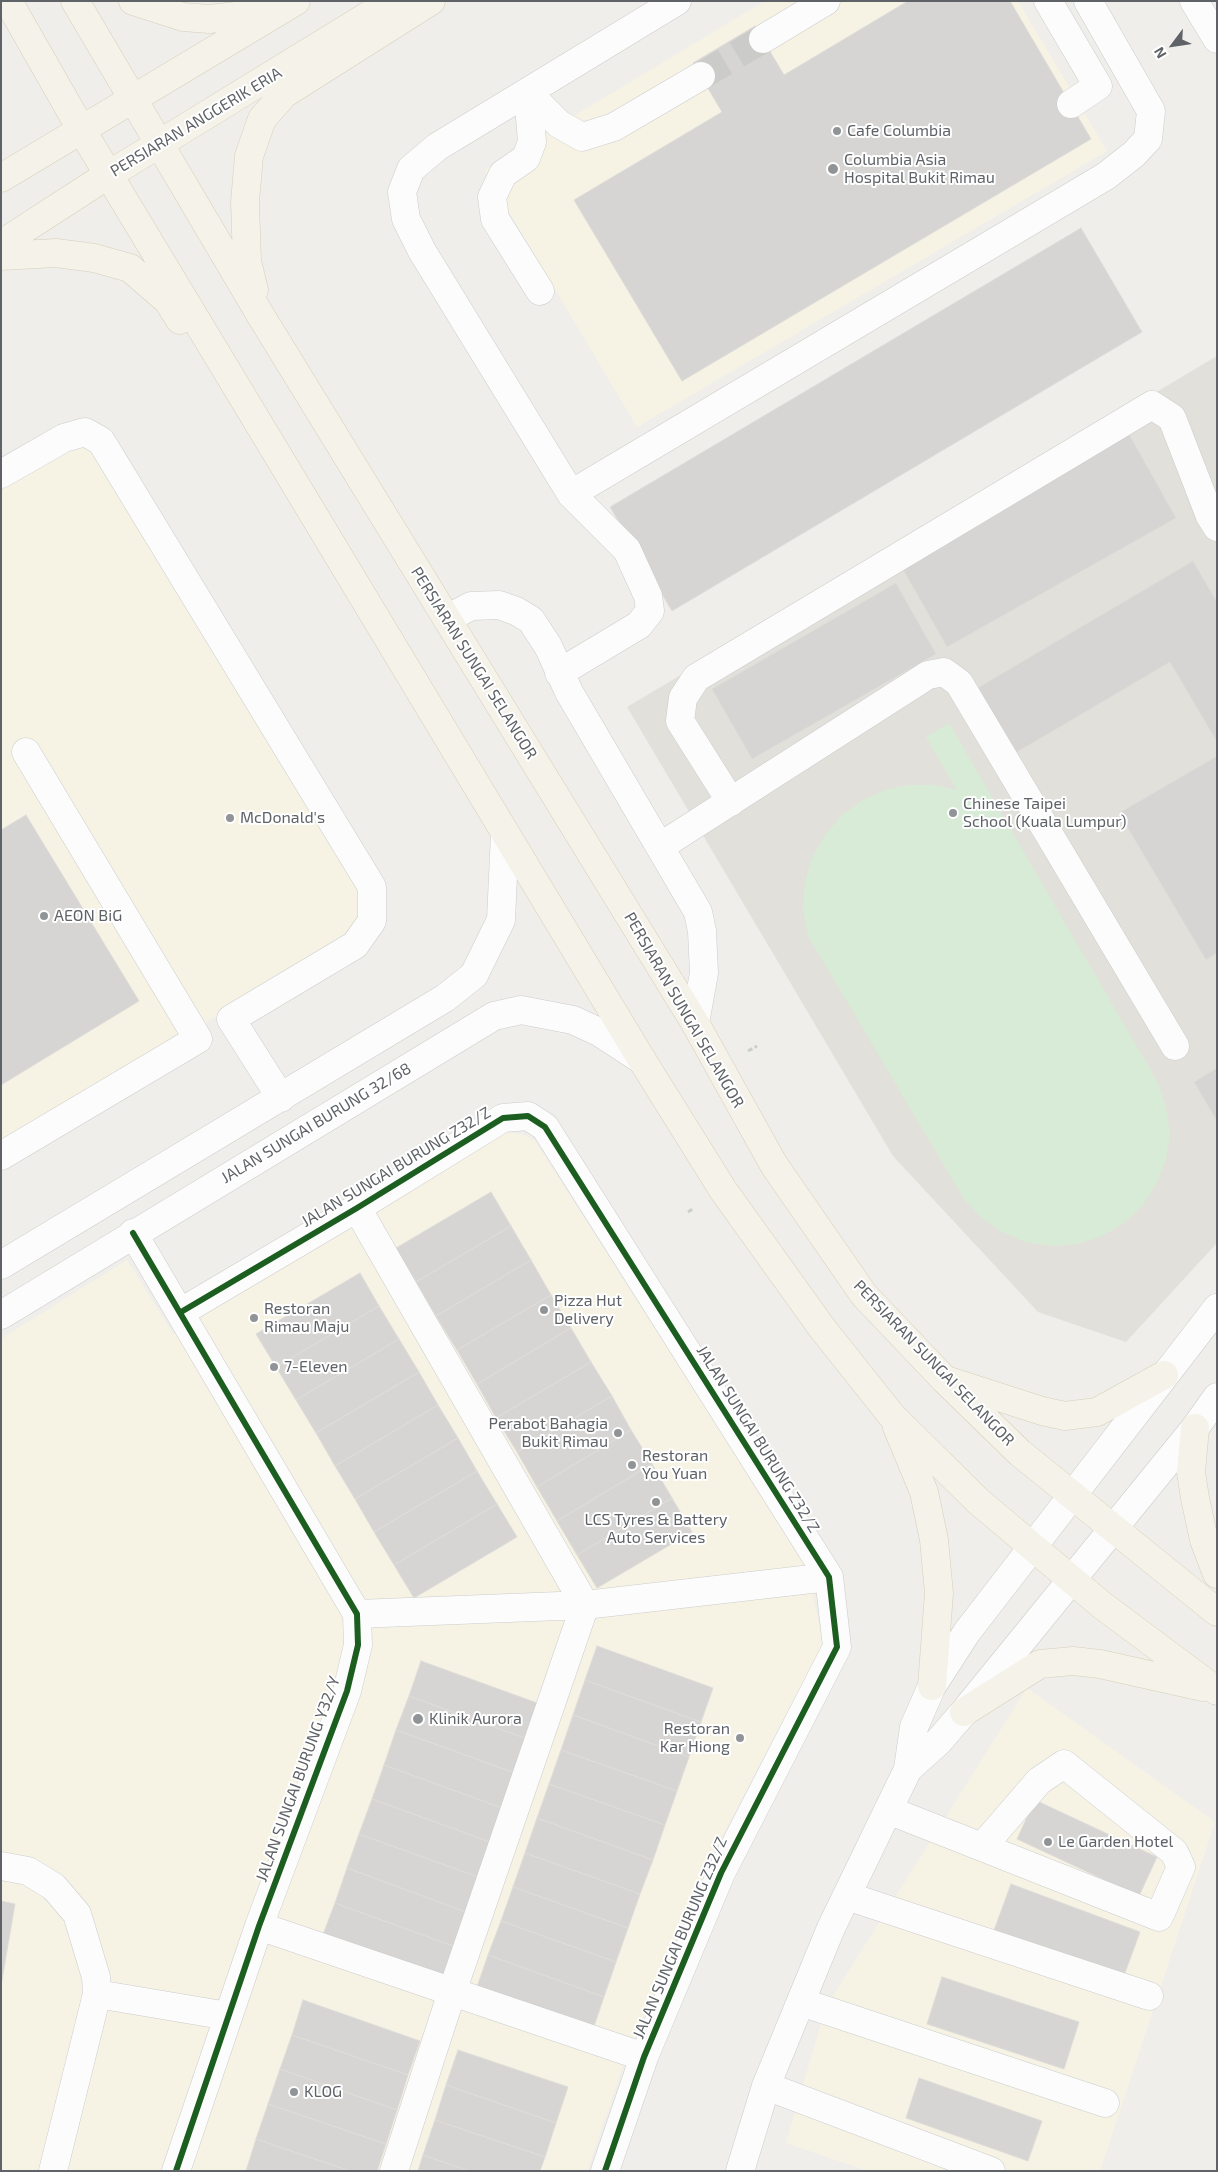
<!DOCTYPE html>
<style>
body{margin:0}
#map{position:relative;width:1218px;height:2172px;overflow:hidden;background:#efeeea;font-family:"Exo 2",sans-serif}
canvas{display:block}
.frame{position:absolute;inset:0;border:2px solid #5f6368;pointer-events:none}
.north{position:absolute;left:1148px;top:20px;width:50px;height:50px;-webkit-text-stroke:4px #fff;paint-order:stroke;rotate:239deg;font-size:14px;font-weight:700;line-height:20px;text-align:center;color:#5f6368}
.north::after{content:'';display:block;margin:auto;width:18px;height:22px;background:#5f6368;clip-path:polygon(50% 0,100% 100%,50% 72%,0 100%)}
</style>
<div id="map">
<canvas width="1218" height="2172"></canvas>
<div class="frame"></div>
<div class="north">N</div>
</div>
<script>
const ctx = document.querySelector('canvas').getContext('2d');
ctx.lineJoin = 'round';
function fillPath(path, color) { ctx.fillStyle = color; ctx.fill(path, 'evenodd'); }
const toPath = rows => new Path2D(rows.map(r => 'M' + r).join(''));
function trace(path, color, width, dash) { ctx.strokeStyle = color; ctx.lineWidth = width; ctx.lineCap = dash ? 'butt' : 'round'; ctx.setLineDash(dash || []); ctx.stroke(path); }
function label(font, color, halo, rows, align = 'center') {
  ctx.font = font + ' "Exo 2",sans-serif'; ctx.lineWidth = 4; ctx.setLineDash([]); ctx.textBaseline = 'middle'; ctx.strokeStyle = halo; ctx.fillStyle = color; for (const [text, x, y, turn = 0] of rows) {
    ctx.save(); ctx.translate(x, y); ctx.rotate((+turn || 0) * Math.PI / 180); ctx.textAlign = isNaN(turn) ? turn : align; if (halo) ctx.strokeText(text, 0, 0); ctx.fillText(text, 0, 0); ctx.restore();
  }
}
const commercial = toPath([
 [765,1,1018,1,1107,151,637,427,484,170],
 [68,445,96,447,364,889,362,921,349,937,1,1145,1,484],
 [505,1133,522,1134,535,1141,807,1567,823,1644,707,1865,621,2072,587,2171,1,2171,1,1339,127,1260,173,1334],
 [1027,1688,1215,1822,1100,2171,868,2171,786,2143,826,2007]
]);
const education = toPath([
 [1217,356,1217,1243,1126,1342,1038,1312,893,1156,627,707]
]);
const green = toPath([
 [949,723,1158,1083,1166,1107,1170,1133,1166,1159,1157,1183,1143,1205,1124,1223,1102,1236,1077,1244,1052,1246,1026,1242,1002,1232,982,1218,964,1199,808,936,803,909,805,882,812,858,825,835,842,815,863,800,885,790,909,785,933,785,957,790,926,737]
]);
const building = toPath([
 [908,1,1010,1,1091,139,682,381,574,200,722,112,693,63,755,26,784,75,908,1],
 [1081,228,1142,332,672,611,610,507,1081,228],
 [1129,434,1176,518,947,647,900,564,1129,434],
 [1193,561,1217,602,1217,742,1170,662,1007,758,969,693,1193,561],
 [896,583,936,654,752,759,712,689,896,583],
 [1217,756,1217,953,1206,960,1119,813,1217,756],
 [26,815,139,1001,1,1085,1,830,26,815],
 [1217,1068,1217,1121,1194,1082,1217,1068],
 [491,1192,511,1226,416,1282,396,1248,491,1192],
 [511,1226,531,1260,436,1316,416,1282,511,1226],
 [531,1260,551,1295,457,1350,436,1316,531,1260],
 [360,1273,379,1306,276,1367,256,1334,360,1273],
 [551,1295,571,1328,477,1384,457,1350,551,1295],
 [379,1306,399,1339,296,1400,276,1367,379,1306],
 [571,1328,591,1362,496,1418,477,1384,571,1328],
 [399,1339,419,1372,316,1433,296,1400,399,1339],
 [591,1362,612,1396,517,1452,496,1418,591,1362],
 [419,1372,438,1405,335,1466,316,1433,419,1372],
 [612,1396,631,1430,537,1487,517,1452,612,1396],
 [438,1405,458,1438,355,1499,335,1466,438,1405],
 [631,1430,652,1464,557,1521,537,1487,631,1430],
 [458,1438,477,1471,374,1532,355,1499,458,1438],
 [652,1464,672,1498,577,1555,557,1521,652,1464],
 [477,1471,497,1504,394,1565,374,1532,477,1471],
 [672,1498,692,1532,597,1588,577,1555,672,1498],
 [497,1504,517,1537,414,1598,394,1565,497,1504],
 [597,1646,713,1688,701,1722,585,1680,597,1646],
 [421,1661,540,1704,527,1739,409,1696,421,1661],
 [585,1680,701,1722,689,1757,573,1715,585,1680],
 [409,1696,527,1739,515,1773,396,1730,409,1696],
 [573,1715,689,1757,677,1791,561,1750,573,1715],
 [396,1730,515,1773,502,1808,384,1765,396,1730],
 [561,1750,677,1791,665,1825,549,1784,561,1750],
 [384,1765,502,1808,490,1842,372,1799,384,1765],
 [549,1784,665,1825,653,1860,537,1818,549,1784],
 [372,1799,490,1842,478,1877,359,1834,372,1799],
 [1035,1800,1157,1857,1139,1896,1017,1839,1035,1800],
 [537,1818,653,1860,640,1894,525,1853,537,1818],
 [359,1834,478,1877,466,1912,347,1868,359,1834],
 [525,1853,640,1894,628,1928,513,1887,525,1853],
 [347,1868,466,1912,453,1946,335,1903,347,1868],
 [1011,1884,1140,1932,1122,1981,993,1933,1011,1884],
 [513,1887,628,1928,616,1962,501,1921,513,1887],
 [1,1901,15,1904,1,1986,1,1901],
 [335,1903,453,1946,441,1981,322,1937,335,1903],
 [501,1921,616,1962,604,1997,488,1955,501,1921],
 [488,1955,604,1997,592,2032,476,1990,488,1955],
 [942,1977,1079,2022,1064,2069,927,2024,942,1977],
 [303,2000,420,2041,408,2075,292,2035,303,2000],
 [292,2035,408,2075,397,2110,280,2069,292,2035],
 [458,2050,568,2087,556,2123,446,2085,458,2050],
 [280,2069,397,2110,386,2144,268,2104,280,2069],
 [919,2078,1042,2121,1028,2161,906,2118,919,2078],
 [446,2085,556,2123,545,2157,435,2120,446,2085],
 [268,2104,386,2144,377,2171,350,2171,256,2139,268,2104],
 [435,2120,545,2157,540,2171,469,2171,423,2155,435,2120],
 [256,2139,350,2171,246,2171,256,2139],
 [423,2155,469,2171,418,2171,423,2155]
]);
const minorTunnel = toPath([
 [701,76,763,39]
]);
const path = toPath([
 [748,1051,757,1046],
 [688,1212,694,1208]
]);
const minor = toPath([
 [1048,1,1098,86,1071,104],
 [1194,1,1217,39],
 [763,39,826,1],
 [528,93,532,142,526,158,503,174,492,197,495,219,540,291],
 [528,93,559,124,582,137,614,127,701,76],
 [1,474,64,438,85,432,101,441,372,887,372,921,355,945,231,1019,281,1098],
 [571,494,1106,176,1134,154,1148,139,1151,111,1088,1],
 [447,619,471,606,499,605,516,611,531,620,548,646,569,692,698,912,702,931,704,973,695,1023],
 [559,673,639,625,650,611,648,596,627,550,571,494,422,251,406,219,402,192,411,169,437,147,677,1],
 [731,802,680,721,683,698,696,678,1152,405,1172,418,1210,516,1217,527],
 [661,846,928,675,944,672,959,683,1175,1046],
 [1,1156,198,1039,26,752],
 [357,1208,585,1605,452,1992,394,2171],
 [133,1233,357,1614,358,1645,347,1691,259,1926,176,2171],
 [1,1265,445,998,474,975,501,920,505,833],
 [181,1312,357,1208,503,1118,528,1116,545,1127,829,1577,837,1647,721,1873,644,2057,605,2171],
 [1,1315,494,1016,521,1010,573,1020,599,1032,642,1060],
 [357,1614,585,1605,829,1577],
 [908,1769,938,1742,964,1712,1195,1428,1217,1397],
 [888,1810,982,1847,1159,1917,1181,1867,1174,1852,1064,1764,1039,1781,982,1847],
 [1,1866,28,1871,54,1887,77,1914,96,1977,97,1994,53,2171],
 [847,1896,1149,1996],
 [259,1926,644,2057],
 [97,1994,228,2016],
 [801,2002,1105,2103],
 [766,2086,991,2171],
 [740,2171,766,2086,831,1928,908,1769,914,1727,932,1686,967,1632,1217,1308]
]);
const major = toPath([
 [8,1,81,129,315,517,642,1060,723,1190,822,1328,892,1416,978,1501,1103,1606,1217,1691],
 [75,1,261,316,695,1023,774,1165,864,1295,945,1380,1020,1453,1217,1612],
 [133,1,183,17,209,19,271,12],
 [1,178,296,1],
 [1,244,97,182,392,1],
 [1,256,56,253,94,258,130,268,168,301,180,320],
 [254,290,247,261,245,202,249,156,262,119,284,94,431,1],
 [949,1381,1042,1411,1065,1416,1097,1412,1164,1375],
 [897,1427,924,1492,934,1540,939,1593,932,1686],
 [1195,1428,1191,1472,1195,1498,1204,1540,1217,1574],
 [964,1712,1040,1664,1073,1661,1100,1664,1203,1687]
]);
const cycleway = toPath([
 [133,1233,357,1614,358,1645,347,1691,259,1926,176,2171],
 [181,1312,357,1208,503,1118,528,1116,545,1127,829,1577,837,1647,721,1873,644,2057,605,2171]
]);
const markers = [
 [837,131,5,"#919496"],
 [833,169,6,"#919496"],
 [953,813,5,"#919496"],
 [230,818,5,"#919496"],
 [44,916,5,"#919496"],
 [544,1310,5,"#919496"],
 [254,1318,5,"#919496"],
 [274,1367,5,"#919496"],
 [618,1433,5,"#919496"],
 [632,1465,5,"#919496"],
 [656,1502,5,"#919496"],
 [418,1719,6,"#919496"],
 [740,1738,5,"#919496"],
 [1048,1842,5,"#919496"],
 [294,2092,5,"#919496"]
];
const streetNames = [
 ["PERSIARAN ANGGERIK ERIA",196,122,-31],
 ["PERSIARAN SUNGAI SELANGOR",474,663,58],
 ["PERSIARAN SUNGAI SELANGOR",684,1010,60],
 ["JALAN SUNGAI BURUNG 32/68",316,1123,-31],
 ["JALAN SUNGAI BURUNG Z32/Z",396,1167,-31],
 ["PERSIARAN SUNGAI SELANGOR",934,1363,46],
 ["JALAN SUNGAI BURUNG Z32/Z",758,1439,58],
 ["JALAN SUNGAI BURUNG Y32/Y",298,1779,-70],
 ["JALAN SUNGAI BURUNG Z32/Z",680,1938,-67]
];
const poiNames = [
 ["Cafe Columbia",847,131],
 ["Columbia Asia",844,160],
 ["Hospital Bukit Rimau",844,178],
 ["Chinese Taipei",963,804],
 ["School (Kuala Lumpur)",963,822],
 ["McDonald's",240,818],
 ["AEON BiG",54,916],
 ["Pizza Hut",554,1301],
 ["Delivery",554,1319],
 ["Restoran",264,1309],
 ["Rimau Maju",264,1327],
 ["7-Eleven",284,1367],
 ["Perabot Bahagia",608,1424,"right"],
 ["Bukit Rimau",608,1442,"right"],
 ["Restoran",642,1456],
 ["You Yuan",642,1474],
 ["LCS Tyres & Battery",656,1520,"center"],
 ["Auto Services",656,1538,"center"],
 ["Klinik Aurora",429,1719],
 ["Restoran",730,1729,"right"],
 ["Kar Hiong",730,1747,"right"],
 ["Le Garden Hotel",1058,1842],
 ["KLOG",304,2092]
];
fillPath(commercial, '#f7f3e4');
fillPath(education, '#e2e0da');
fillPath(green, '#d8ebd6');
fillPath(building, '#d6d5d3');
trace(building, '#deddd9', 1);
trace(minorTunnel, '#cbcbca', 28, [28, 14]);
trace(minor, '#cbcccc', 29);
trace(major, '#d7ceb8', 29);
trace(path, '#cacfcc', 3, [5, 2.5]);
trace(minor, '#fdfcfc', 28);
trace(major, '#f4f2e9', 28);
trace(cycleway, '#1b5e20', 6);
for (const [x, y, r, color] of markers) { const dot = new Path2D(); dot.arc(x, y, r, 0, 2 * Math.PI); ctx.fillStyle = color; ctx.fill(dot); trace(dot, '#fff', 2); }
label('16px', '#5f6368', '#fff', streetNames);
label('16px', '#5f6368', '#fff', poiNames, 'left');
</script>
